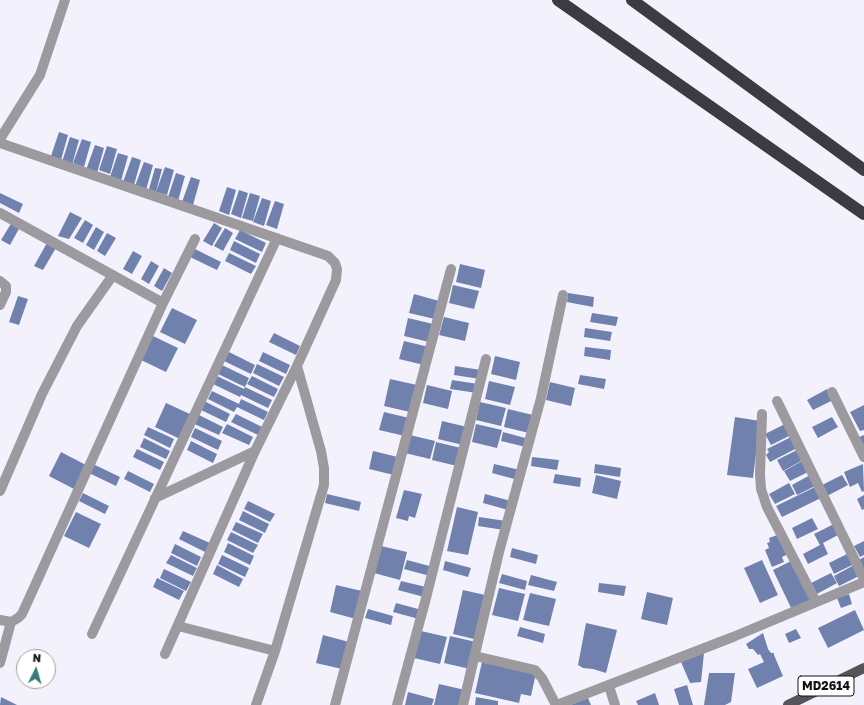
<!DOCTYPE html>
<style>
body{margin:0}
#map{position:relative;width:864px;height:705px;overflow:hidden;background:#f3f2fc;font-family:"Golos Text",sans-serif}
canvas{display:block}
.north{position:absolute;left:16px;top:649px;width:40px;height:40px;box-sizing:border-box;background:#fff;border:1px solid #a1a1a2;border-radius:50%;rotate:5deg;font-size:11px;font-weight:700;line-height:16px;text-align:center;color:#131316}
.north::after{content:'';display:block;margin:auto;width:14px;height:18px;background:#357c75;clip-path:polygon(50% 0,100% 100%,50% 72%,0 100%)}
</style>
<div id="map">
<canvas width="864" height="705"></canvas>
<div class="north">N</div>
</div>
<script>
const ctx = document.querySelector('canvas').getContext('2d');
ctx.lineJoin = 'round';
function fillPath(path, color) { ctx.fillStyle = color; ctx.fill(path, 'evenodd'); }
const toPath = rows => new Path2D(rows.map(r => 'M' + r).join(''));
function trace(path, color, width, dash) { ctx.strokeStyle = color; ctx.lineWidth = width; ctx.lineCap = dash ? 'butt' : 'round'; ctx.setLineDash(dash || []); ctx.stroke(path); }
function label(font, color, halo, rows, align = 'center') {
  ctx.font = font + ' "Golos Text",sans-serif'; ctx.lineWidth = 3; ctx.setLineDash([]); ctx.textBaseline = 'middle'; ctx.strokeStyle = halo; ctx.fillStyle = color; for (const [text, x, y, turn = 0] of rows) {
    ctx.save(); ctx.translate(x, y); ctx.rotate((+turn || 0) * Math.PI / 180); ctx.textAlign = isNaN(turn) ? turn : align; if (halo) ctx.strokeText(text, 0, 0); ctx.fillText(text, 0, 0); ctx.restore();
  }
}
const building = toPath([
 [59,132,68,135,61,160,51,156],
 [70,137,79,140,72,165,62,162],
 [82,139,91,142,84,167,73,163],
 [95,145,104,148,97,173,86,170],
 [107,146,117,149,110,174,99,170],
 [118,153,128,156,121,181,110,177],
 [132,157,141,160,134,185,123,182],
 [144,162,153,165,146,190,135,186],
 [165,167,174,170,167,195,156,192],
 [155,168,162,169,156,192,149,189],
 [176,173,185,176,178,201,168,197],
 [191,177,200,180,193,205,182,202],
 [227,187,236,190,229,215,219,211],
 [239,190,248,193,241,218,231,214],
 [0,193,23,204,19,213,0,203],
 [250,193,260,196,253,221,242,218],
 [262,198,271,201,264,226,253,222],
 [275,201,284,204,277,229,266,225],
 [70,212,82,218,69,239,58,236],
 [85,220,93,225,83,243,74,238],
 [12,222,20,227,10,245,1,240],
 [214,223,222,228,212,246,203,241],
 [96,227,104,232,94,250,86,245],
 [225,228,233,233,223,251,214,246],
 [240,230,266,243,262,252,235,239],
 [107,233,116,238,105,256,97,251],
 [48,241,57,246,43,270,34,266],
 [234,241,260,254,256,263,230,250],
 [195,249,221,262,217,270,190,257],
 [133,251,142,256,132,274,123,269],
 [229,253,256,266,251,274,225,261],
 [151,261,159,266,149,284,141,279],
 [460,264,485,270,481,288,456,282],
 [164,268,172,273,162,291,154,286],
 [453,285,479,291,474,309,449,303],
 [568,293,594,297,593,307,567,302],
 [414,294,439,301,435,319,409,313],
 [18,296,28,299,19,325,9,322],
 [172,308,197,320,185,344,160,332],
 [592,313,618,317,616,326,590,322],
 [444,317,469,323,465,341,439,335],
 [408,318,433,324,429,342,404,336],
 [585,328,612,332,610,341,584,337],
 [274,333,300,346,296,355,269,342],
 [153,336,178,348,166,372,141,360],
 [404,341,429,347,424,365,399,359],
 [585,347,611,350,610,360,584,356],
 [229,352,255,365,251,374,224,361],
 [263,352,290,365,286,374,259,361],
 [495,356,520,362,516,380,491,374],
 [257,364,284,377,279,386,253,373],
 [222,365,249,378,245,387,218,374],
 [455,366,481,370,480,379,454,375],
 [580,375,606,379,604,389,578,384],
 [217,376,244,389,240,397,213,384],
 [252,376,278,389,274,397,247,384],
 [390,379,417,385,410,412,384,406],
 [452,380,478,384,477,393,450,389],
 [489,381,515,387,510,405,485,399],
 [550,382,575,388,571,406,546,400],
 [427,385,452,391,448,409,423,403],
 [245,387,272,400,268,408,241,395],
 [827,389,833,400,813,410,807,400],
 [212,391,239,404,241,399,268,412,264,420,237,407,234,412,208,399],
 [204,401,230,414,226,422,199,409],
 [480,402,506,408,501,426,476,420],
 [166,403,192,415,180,439,155,427],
 [864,405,864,430,860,431,850,412],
 [508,409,533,415,529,433,504,427],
 [384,412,409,418,405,436,379,430],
 [197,414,223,427,219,435,192,423],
 [236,414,262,427,258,435,231,422],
 [735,417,760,421,753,478,727,475],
 [832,417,838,427,818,438,812,427],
 [442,421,467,427,463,445,438,439],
 [227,424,253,437,249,445,222,433],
 [476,424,502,430,497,448,472,442],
 [785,424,791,435,771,445,765,434],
 [148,427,174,439,170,448,144,435],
 [195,428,222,441,218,450,191,437],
 [503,432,529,439,526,447,501,441],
 [410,435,435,441,430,459,405,453],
 [864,435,864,446,859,437],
 [793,436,799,447,770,462,766,455,769,452,767,449],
 [144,438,170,451,166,459,140,447],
 [191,441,217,454,213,463,187,450],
 [436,442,461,448,457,466,432,460],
 [137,449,164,462,160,470,133,457],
 [797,450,803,460,783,471,777,460],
 [373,451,398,457,394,475,369,469],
 [61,452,86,465,74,489,49,476],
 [532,457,559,460,557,470,531,466],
 [804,460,810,471,790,481,784,471],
 [93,464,120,477,116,486,89,473],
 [494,464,520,470,518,480,492,473],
 [595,464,621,468,620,477,594,473],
 [863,464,864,491,862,492,858,483,850,487,844,472],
 [128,471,154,484,150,492,124,479],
 [555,474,581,478,580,487,553,483],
 [812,474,817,485,797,495,792,485],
 [596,475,621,481,617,499,592,493],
 [842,475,848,485,827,496,822,485],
 [789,483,795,494,775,504,769,494],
 [817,486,823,497,782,517,776,506],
 [404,490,422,494,415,518,409,516,408,521,396,518],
 [83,493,109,506,105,514,79,501],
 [327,494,361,502,359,511,325,503],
 [485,494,511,501,508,510,483,503],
 [864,495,864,509,862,510,857,499],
 [248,501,275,514,270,522,244,509],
 [457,507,478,512,468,555,447,551],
 [243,511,269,524,265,533,239,520],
 [76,512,101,524,89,548,64,536],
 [479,517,506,521,504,530,478,526],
 [812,518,818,529,797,539,792,528],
 [236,522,263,534,258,543,232,530],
 [834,524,840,534,823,543,828,554,808,564,803,554,820,545,814,534],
 [183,531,210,543,205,552,179,539],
 [231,532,258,545,253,553,227,540],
 [780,534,788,554,782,557,784,562,772,567,765,550,769,548,767,543,770,542,769,538],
 [864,541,864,555,860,557,854,546],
 [228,543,254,556,250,565,224,552],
 [175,544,201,557,197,566,171,553],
 [381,546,407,552,400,580,374,573],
 [512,548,538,555,536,564,510,557],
 [849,553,854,564,834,574,829,563],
 [171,555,197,568,193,576,166,563],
 [222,555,249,568,245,577,218,564],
 [864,557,864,569,859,560],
 [407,560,433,567,430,576,404,569],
 [762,560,778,595,760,603,744,568],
 [445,561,471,568,468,577,443,570],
 [791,561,811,601,792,610,773,570],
 [217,565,243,579,239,587,213,574],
 [854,565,859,576,839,586,834,576],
 [164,569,191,582,186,591,160,578],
 [831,573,837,583,817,594,811,583],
 [502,574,527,581,525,590,499,583],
 [531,575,557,582,554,591,528,585],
 [157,578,184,591,179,600,153,587],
 [401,581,426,587,424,597,398,590],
 [599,583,626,586,624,596,598,592],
 [336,585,362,591,356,619,330,612],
 [499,588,525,594,518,621,492,615],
 [463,590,485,595,474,639,453,634],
 [647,592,673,598,667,625,641,619],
 [530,593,556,599,549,626,523,620],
 [849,594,852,604,841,608,837,598],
 [396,603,422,610,419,619,393,612],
 [368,609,393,616,391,625,365,618],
 [855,610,864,630,828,648,818,628],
 [586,623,617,630,606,673,593,669,583,668,578,665],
 [520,627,545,634,543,643,517,636],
 [796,629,801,638,789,643,785,634],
 [421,631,447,637,440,664,414,658],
 [763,633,768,649,771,653,774,653,774,655,783,676,757,688,748,669,764,662,760,654,758,655,753,649,749,649,746,644],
 [323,635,349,642,342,669,316,663],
 [450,636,476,642,470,669,444,663],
 [704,653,701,682,690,683,681,662],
 [482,662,536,673,531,696,521,694,519,703,475,693],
 [709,673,735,673,731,702,725,705,704,705],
 [439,684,465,690,461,705,434,705],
 [687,685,693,705,679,705,674,689],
 [408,692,434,699,432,705,405,705],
 [655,693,659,705,638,705,636,701],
 [1,697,17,705,0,705],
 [476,697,498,701,498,705,475,705],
 [588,698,591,705,570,705]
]);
const minor = toPath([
 [0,139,40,75,65,0],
 [0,143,328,256,335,263,337,269,336,280,297,366,255,451,165,654],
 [0,213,163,303],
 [0,281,6,286,6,292,0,305],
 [832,392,864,457],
 [777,401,864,579],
 [762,414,760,474,761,489,767,507,816,602],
 [0,491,42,394,77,326,113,275],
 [155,498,255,451],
 [0,620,11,622,18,618,22,614,163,303,195,239],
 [178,626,275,651],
 [92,634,277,238],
 [475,656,535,670,542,678,556,705],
 [0,663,11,622],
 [609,686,615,705],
 [256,705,275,651,324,485,324,468,321,451,297,366],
 [335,705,451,269],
 [397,705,425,602,486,359],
 [463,705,499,552,541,398,563,295],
 [557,705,733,637,864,582]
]);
const major = toPath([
 [788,705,864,668]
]);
const highway = toPath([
 [558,0,864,214],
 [632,0,864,170]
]);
const shields = [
 [826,686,56]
];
const shieldNames = [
 ["MD2614",826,686]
];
fillPath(building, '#7181ae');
trace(minor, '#9c9a9e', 10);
trace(major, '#565359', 10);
trace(highway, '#3e3a41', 12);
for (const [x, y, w] of shields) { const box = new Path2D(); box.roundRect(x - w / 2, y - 10, w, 20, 3); ctx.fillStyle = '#fff'; ctx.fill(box); trace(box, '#131316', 1); }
label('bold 12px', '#131316', null, shieldNames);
</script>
